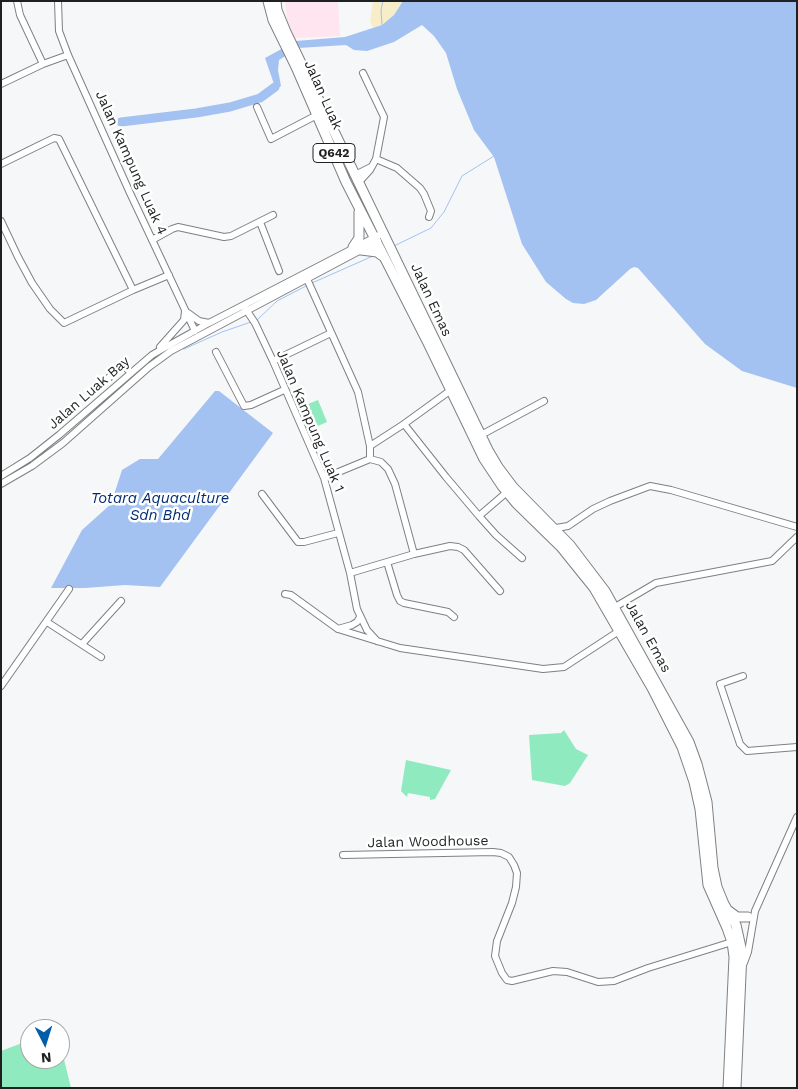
<!DOCTYPE html>
<style>
body{margin:0}
#map{position:relative;width:798px;height:1089px;overflow:hidden;background:#f5f7f9;font-family:"Work Sans",sans-serif}
canvas{display:block}
.frame{position:absolute;inset:0;border:2px solid #1f2020;pointer-events:none}
.north{position:absolute;left:20px;top:1019px;width:50px;height:50px;box-sizing:border-box;background:#fff;border:1px solid #a5a6a6;border-radius:50%;rotate:175deg;font-size:14px;font-weight:700;line-height:20px;text-align:center;color:#1f2020}
.north::after{content:'';display:block;margin:auto;width:18px;height:22px;background:#045dab;clip-path:polygon(50% 0,100% 100%,50% 72%,0 100%)}
</style>
<div id="map">
<canvas width="798" height="1089"></canvas>
<div class="frame"></div>
<div class="north">N</div>
</div>
<script>
const ctx = document.querySelector('canvas').getContext('2d');
ctx.lineJoin = 'round';
function fillPath(path, color) { ctx.fillStyle = color; ctx.fill(path, 'evenodd'); }
const toPath = rows => new Path2D(rows.map(r => 'M' + r).join(''));
function trace(path, color, width, dash) { ctx.strokeStyle = color; ctx.lineWidth = width; ctx.lineCap = dash ? 'butt' : 'round'; ctx.setLineDash(dash || []); ctx.stroke(path); }
function label(font, color, halo, rows, align = 'center') {
  ctx.font = font + ' "Work Sans",sans-serif'; ctx.lineWidth = 5; ctx.setLineDash([]); ctx.textBaseline = 'middle'; ctx.strokeStyle = halo; ctx.fillStyle = color; for (const [text, x, y, turn = 0] of rows) {
    ctx.save(); ctx.translate(x, y); ctx.rotate((+turn || 0) * Math.PI / 180); ctx.textAlign = isNaN(turn) ? turn : align; if (halo) ctx.strokeText(text, 0, 0); ctx.fillText(text, 0, 0); ctx.restore();
  }
}
const commercial = toPath([
 [285,1,338,1,340,36,295,38,287,21]
]);
const green = toPath([
 [318,400,327,422,313,428,303,406],
 [564,730,576,749,588,755,570,783,565,786,532,780,529,735,561,733],
 [406,760,451,770,435,799,430,800,430,797,408,793,407,797,401,791],
 [30,1040,30,1059,60,1059,60,1043,71,1088,1,1088,1,1051]
]);
const sand = toPath([
 [373,1,403,1,394,15,382,25,373,28,370,21]
]);
const water = toPath([
 [403,1,797,1,797,388,742,371,705,344,638,268,634,267,630,269,596,300,584,304,573,303,566,299,546,282,522,244,494,157,474,130,457,89,446,53,434,36,422,25,394,42,367,51,354,50,346,45,298,48,279,60,278,70,281,86,268,96,264,92,269,90,274,84,265,58,296,41,345,37,382,25,394,15],
 [215,391,219,391,273,433,160,587,125,585,85,588,51,588,82,530,111,504,122,470,140,459,158,459]
]);
const stream = toPath([
 [382,25,381,10,383,1],
 [394,246,431,228,444,212,462,176,494,156],
 [312,283,373,256],
 [257,320,277,301,306,286],
 [184,349,222,332,251,322]
]);
const river = toPath([
 [121,122,196,113,230,107,260,98,275,87]
]);
const minor = toPath([
 [17,1,20,15,43,64],
 [58,1,59,31,68,55,130,193,195,331],
 [1,84,43,64,68,55],
 [257,107,271,139,317,115],
 [376,159,397,168,420,188,424,194,431,211,429,217],
 [1,164,54,138,59,139,133,290],
 [355,175,371,167],
 [359,182,370,170,376,159,384,117,363,73],
 [1,221,18,257,32,283,50,309,64,323,133,290,169,275],
 [260,222,279,271],
 [152,240,172,229,178,227,224,237,231,236,273,215],
 [307,279,358,392,370,446,370,459],
 [245,308,255,323,273,361,324,478,350,573,357,609,367,630,377,641],
 [188,313,199,321,209,323],
 [160,347,184,320,185,311],
 [216,352,244,406,251,405,284,390],
 [273,361,331,333],
 [98,388,120,367,125,367,131,373],
 [404,424,446,477,479,516,496,535,522,558],
 [481,435,544,401],
 [370,446,404,424,451,390],
 [370,459,381,462,388,469,395,484,414,554],
 [1,476,30,458,59,435,152,355,164,348,209,323,383,233],
 [324,478,370,459],
 [1,484,32,466,63,443,149,367,171,351,378,241],
 [262,494,298,542,304,542,338,533],
 [479,516,507,492],
 [551,526,556,528,568,526,593,509,610,501,650,486,671,490,797,527],
 [387,562,397,595,400,601,404,603,448,612,454,617],
 [350,573,414,554,450,546,458,547,464,550,500,591],
 [285,594,291,595,338,629,400,648,543,669,564,667,619,631],
 [615,607,656,583,772,561,797,537],
 [47,622,101,657],
 [338,629,352,625,357,622,360,617],
 [82,644,121,601],
 [743,676,720,684,740,744,747,751,797,747],
 [1,686,69,589],
 [343,855,493,852,501,853,509,857,514,865,517,873,516,887,512,903,497,941,495,956,502,973,507,980,512,981,553,971,567,972,598,982,614,981,648,968,732,942],
 [744,963,748,952,755,911,797,817]
]);
const major = toPath([
 [268,1,273,20,296,67,346,182,428,343,484,459,502,486,516,503,561,547,594,588,652,688,682,747,694,782,700,809,708,885,727,928,732,942,734,957,728,1088],
 [276,1,277,10,286,32,488,450,498,467,513,487,570,545,605,591,689,742,697,764,707,802,713,868,717,887,724,904,736,925,742,952,736,1088],
 [353,247,359,238,359,212],
 [361,250,377,252,384,257],
 [729,911,737,917,748,917]
]);
const shields = [
 [334,153,42]
];
const shieldNames = [
 ["Q642",334,153]
];
const streetNames = [
 ["Jalan Luak",323,95,66],
 ["Jalan Kampung Luak 4",131,163,66],
 ["Jalan Emas",431,300,65],
 ["Jalan Luak Bay",89,393,-41],
 ["Jalan Kampung Luak 1",310,421,67],
 ["Jalan Emas",648,637,61],
 ["Jalan Woodhouse",428,842,-1]
];
const waterNames = [
 ["Totara Aquaculture",160,499],
 ["Sdn Bhd",160,516]
];
fillPath(commercial, '#fee5f0');
fillPath(green, '#90eabf');
fillPath(sand, '#f7edc8');
fillPath(water, '#a3c1f1');
trace(stream, '#a3c1f1', 1);
trace(river, '#a3c1f1', 9);
trace(minor, '#7e8082', 8);
trace(major, '#7e8082', 11);
trace(minor, '#fff', 6);
trace(major, '#fff', 9);
for (const [x, y, w] of shields) { const box = new Path2D(); box.roundRect(x - w / 2, y - 9.5, w, 19, 4); ctx.fillStyle = '#fff'; ctx.fill(box); trace(box, '#1f2020', 1); }
label('bold 12px', '#1f2020', null, shieldNames);
label('14px', '#1f2020', '#fff', streetNames);
label('italic 15px', '#002d70', '#fff', waterNames);
</script>
